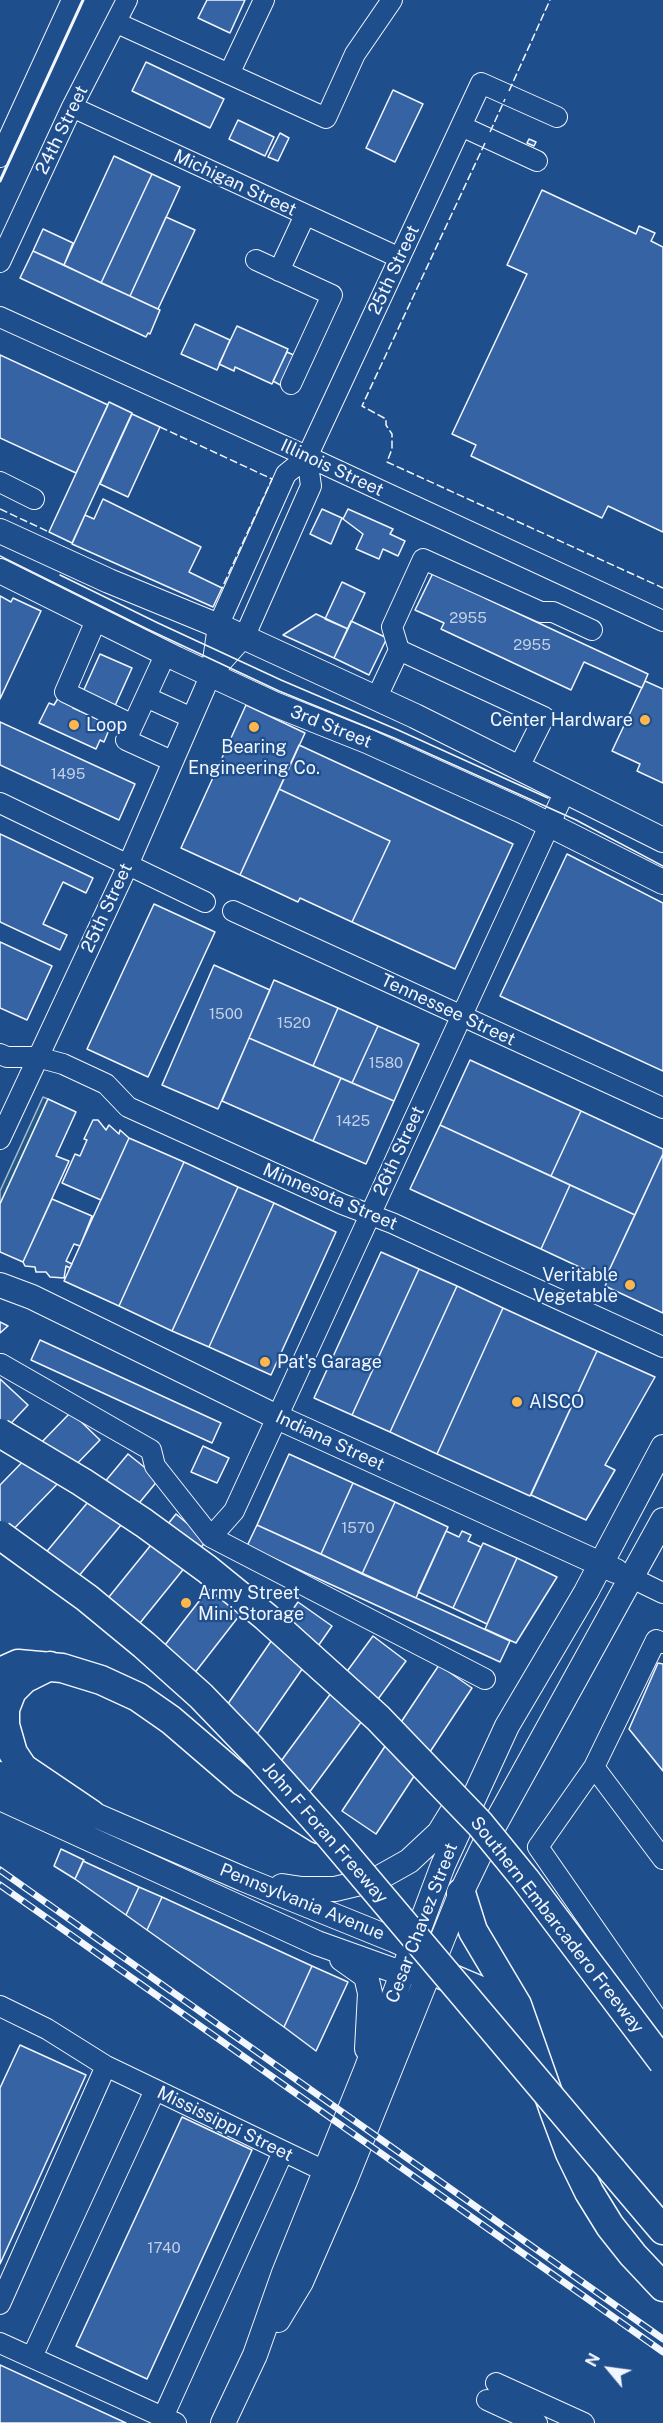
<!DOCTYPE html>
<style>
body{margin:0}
#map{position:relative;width:663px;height:2423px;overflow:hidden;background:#1f4e8c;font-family:"Public Sans",sans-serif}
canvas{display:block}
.north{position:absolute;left:579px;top:2339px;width:60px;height:60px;-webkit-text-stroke:4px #1f4e8c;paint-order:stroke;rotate:299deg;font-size:16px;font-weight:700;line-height:24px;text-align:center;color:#f2f6ff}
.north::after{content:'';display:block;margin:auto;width:21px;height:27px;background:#f2f6ff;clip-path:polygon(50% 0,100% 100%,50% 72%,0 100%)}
</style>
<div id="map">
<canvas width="663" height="2423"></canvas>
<div class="north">N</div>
</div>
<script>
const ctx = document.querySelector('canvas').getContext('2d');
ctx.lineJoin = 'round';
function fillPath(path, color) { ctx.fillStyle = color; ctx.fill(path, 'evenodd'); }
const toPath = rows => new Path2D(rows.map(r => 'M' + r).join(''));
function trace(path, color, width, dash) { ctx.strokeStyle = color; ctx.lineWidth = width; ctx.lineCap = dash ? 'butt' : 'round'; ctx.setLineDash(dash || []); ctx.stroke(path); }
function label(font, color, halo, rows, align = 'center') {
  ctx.font = font + ' "Public Sans",sans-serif'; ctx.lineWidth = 4.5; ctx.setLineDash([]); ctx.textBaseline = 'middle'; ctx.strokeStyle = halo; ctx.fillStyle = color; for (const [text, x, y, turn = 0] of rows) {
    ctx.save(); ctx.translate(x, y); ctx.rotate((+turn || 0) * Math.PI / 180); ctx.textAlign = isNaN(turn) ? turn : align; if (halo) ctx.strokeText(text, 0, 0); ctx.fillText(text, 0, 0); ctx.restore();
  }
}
const green = toPath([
 [43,1097,48,1099,0,1204,0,1191,43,1097]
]);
const building = toPath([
 [207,0,245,0,230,33,198,18,207,0],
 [146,62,224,99,210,128,132,91,146,62],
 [393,90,423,104,395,162,366,148,393,90],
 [238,120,274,137,265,156,229,139,238,120],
 [280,133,289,138,278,161,268,157,280,133],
 [529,139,536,142,534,146,527,143,529,139],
 [114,156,152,174,101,283,64,265,114,156],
 [152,174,180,187,130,296,101,283,152,174],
 [542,190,636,234,639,226,655,233,651,241,663,247,663,532,608,506,602,518,471,456,476,445,452,434,527,274,507,265,542,190],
 [166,217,195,230,158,309,130,296,166,217],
 [43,229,73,243,64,265,33,251,43,229],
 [33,251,160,310,150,334,148,333,146,337,20,278,33,251],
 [195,324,230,340,217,370,181,354,195,324],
 [237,326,288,349,272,384,235,367,234,371,219,364,237,326],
 [287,352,298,357,284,387,273,381,287,352],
 [0,355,108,405,76,473,0,438,0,355],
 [109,402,132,413,72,543,49,532,109,402],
 [132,414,160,427,128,497,100,484,132,414],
 [103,499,201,547,189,572,222,588,213,607,72,544,85,515,94,519,103,499],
 [322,509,342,518,331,544,310,534,322,509],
 [348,509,393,529,390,534,405,541,398,556,383,549,379,559,356,549,363,534,343,519,348,509],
 [433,573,488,591,485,598,648,674,642,688,584,662,571,690,441,629,444,623,415,610,433,573],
 [342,582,365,593,348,629,325,619,342,582],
 [0,596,11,602,13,598,41,611,0,699,0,596],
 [316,614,348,629,334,658,283,635,316,614],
 [351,621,387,638,369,675,334,658,351,621],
 [100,654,132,668,114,708,82,694,100,654],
 [645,681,663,689,663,783,637,771,640,764,612,751,645,681],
 [60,695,75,702,73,708,111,725,104,742,100,740,96,749,39,723,49,703,54,705,60,695],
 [246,705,305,733,240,875,181,848,246,705],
 [0,722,135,784,119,820,0,765,0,722],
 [299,745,513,844,455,969,352,922,390,841,279,789,299,745],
 [279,789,390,841,352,922,300,898,298,902,240,875,279,789],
 [0,834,93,878,86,893,63,882,43,924,67,935,60,950,0,922,0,834],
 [567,854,663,903,663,1071,500,996,567,854],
 [154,904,215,932,148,1077,87,1049,154,904],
 [0,942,52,966,27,1020,0,1008,0,942],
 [214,965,270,990,218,1109,162,1085,214,965],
 [274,980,338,1008,313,1066,249,1038,274,980],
 [338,1008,378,1026,352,1083,313,1066,338,1008],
 [378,1026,419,1044,394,1101,352,1083,378,1026],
 [249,1038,341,1078,313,1141,222,1101,249,1038],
 [470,1060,581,1111,551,1176,440,1125,470,1060],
 [341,1078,394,1101,366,1164,313,1141,341,1078],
 [48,1099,76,1112,56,1156,69,1161,23,1262,0,1252,0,1204,48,1099],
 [581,1111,663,1149,663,1154,635,1215,551,1176,581,1111],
 [93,1120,98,1120,106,1130,109,1125,119,1134,120,1130,129,1138,101,1200,62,1183,75,1154,80,1156,87,1140,84,1139,93,1120],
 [440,1125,570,1185,541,1249,410,1189,440,1125],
 [129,1138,184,1162,119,1306,64,1281,129,1138],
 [663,1154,663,1313,605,1286,608,1280,605,1279,663,1154],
 [184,1162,238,1187,172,1331,119,1306,184,1162],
 [570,1185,635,1215,605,1279,541,1249,570,1185],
 [238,1187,274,1203,209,1347,172,1331,238,1187],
 [52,1199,92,1216,80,1246,74,1244,66,1261,72,1264,70,1268,66,1266,64,1278,50,1277,46,1272,36,1272,35,1267,25,1266,23,1262,52,1199],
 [274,1203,336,1232,271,1375,209,1347,274,1203],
 [381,1252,419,1269,352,1415,314,1398,381,1252],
 [419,1269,457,1286,390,1432,352,1415,419,1269],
 [457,1286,503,1308,437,1454,390,1432,457,1286],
 [503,1308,597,1351,530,1496,437,1454,503,1308],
 [0,1322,8,1326,0,1333,0,1322],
 [40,1340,221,1423,212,1443,31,1360,40,1340],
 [597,1351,655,1377,605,1465,615,1470,586,1520,531,1495,597,1351],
 [0,1379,28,1405,0,1435,0,1379],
 [71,1412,100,1440,0,1543,0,1485,71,1412],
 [203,1446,229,1458,217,1483,191,1472,203,1446],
 [128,1454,159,1479,64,1594,33,1568,128,1454],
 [289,1454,353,1483,321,1554,257,1525,289,1454],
 [353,1483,395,1502,362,1574,321,1554,353,1483],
 [395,1502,448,1527,416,1598,362,1574,395,1502],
 [176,1514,207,1540,127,1639,96,1613,176,1514],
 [257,1525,510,1641,500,1662,247,1546,257,1525],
 [446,1531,459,1537,462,1531,471,1535,468,1541,481,1547,453,1608,418,1592,446,1531],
 [483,1543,517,1558,487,1624,453,1608,483,1543],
 [517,1558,557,1577,516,1643,485,1629,517,1558],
 [221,1573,253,1598,183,1688,151,1663,221,1573],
 [298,1602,332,1626,248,1747,214,1724,298,1602],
 [373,1636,406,1661,292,1816,259,1791,373,1636],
 [658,1663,663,1664,663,1771,629,1729,658,1663],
 [439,1665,472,1688,376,1834,342,1811,439,1665],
 [61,1849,84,1860,75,1879,54,1866,61,1849],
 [83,1861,139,1887,126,1915,75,1879,83,1861],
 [139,1887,162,1897,147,1930,126,1915,139,1887],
 [162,1897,312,1966,284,2027,147,1930,162,1897],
 [312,1966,348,1982,316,2051,284,2027,312,1966],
 [20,2045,86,2075,0,2264,0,2088,20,2045],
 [182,2117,252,2150,147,2379,76,2346,182,2117],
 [0,2365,126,2423,0,2423,0,2365]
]);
const minor = toPath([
 [117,23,326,118,355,54,392,0],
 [229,74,264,0],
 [72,107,400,258],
 [461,126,537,161],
 [0,157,72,0],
 [256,260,332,295,291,384],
 [0,262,72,107,127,0],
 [279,271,305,215],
 [0,317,315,460,663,621],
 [0,482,34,499],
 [97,618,65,692,133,725],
 [166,653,126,740,172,761],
 [211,674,218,626,286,474,307,457,481,83,557,117],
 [146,697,192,718],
 [376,699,399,650],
 [518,769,544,717,399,650,392,627,423,559,541,612,553,612,592,630],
 [0,803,205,902],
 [233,911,663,1108],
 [0,1054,7,1057,37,1057,63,1064,106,1084,128,1107,342,1204,392,1223,663,1347],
 [0,1139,128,865,211,674,244,637,247,631,311,486,307,457],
 [1,1364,151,1450,155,1466,211,1537],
 [632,1578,663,1593],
 [663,1643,656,1640,594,1767,538,1847,663,2027],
 [485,1679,211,1537,234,1511,565,791],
 [594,1767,663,1859],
 [0,2006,47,2029,106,2066,337,2177],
 [0,2304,106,2066],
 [0,2343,176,2423],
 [32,2357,155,2090],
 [496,2383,584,2423],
 [487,2400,537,2423],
 [163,2417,283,2152]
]);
const major = toPath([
 [0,531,109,581,226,629,415,716,663,840],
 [0,571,177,659,274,704,367,741,522,811,663,882],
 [0,1285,32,1297,277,1417,616,1571],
 [0,1774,243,1879,394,1940,411,1948,421,1959],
 [0,1798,317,1943,401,1973,417,1971],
 [282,1886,302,1889,335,1889,377,1879,409,1861,439,1833,460,1799],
 [342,1959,366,1976,370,1993,367,2049],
 [278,2320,301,2282,345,2181,461,1893,488,1837,663,1520],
 [223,2423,255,2355,284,2273,366,2070,443,1865,507,1726,586,1592,663,1447]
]);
const highway = toPath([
 [50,1666,24,1679,12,1691,5,1709,5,1725,13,1753,23,1768,91,1814],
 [0,1672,18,1664,62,1668,101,1680,138,1697,171,1720,242,1781,319,1829],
 [461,1893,473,1931,517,2005,555,2113,570,2153,589,2192,610,2226,633,2255,663,2287],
 [443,1975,483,1992,518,2025],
 [612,2170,663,2230]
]);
const tram = toPath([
 [0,556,147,629,279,691,394,738,576,820,663,866],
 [60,575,158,623,281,680,398,730,548,798]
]);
const rail = toPath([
 [0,1870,663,2339],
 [0,1885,663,2352]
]);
const highwayBridge = toPath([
 [0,1433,82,1482,144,1523,207,1569,266,1617,378,1718,480,1824,525,1879,663,2062],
 [0,1535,87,1598,144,1645,201,1696,253,1750,329,1835,612,2170]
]);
const fence = toPath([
 [509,91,550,0],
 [490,132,505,99],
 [485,143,362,406,386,419,386,425,392,434,392,449,387,462,663,588],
 [160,427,272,479,222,588],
 [0,509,49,532]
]);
const wall = toPath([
 [0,181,83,0]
]);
const markers = [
 [645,720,6,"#ffb74d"],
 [74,725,6,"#ffb74d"],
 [254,727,6,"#ffb74d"],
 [630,1285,6,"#ffb74d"],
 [265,1362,6,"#ffb74d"],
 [517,1402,6,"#ffb74d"],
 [186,1603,6,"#ffb74d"]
];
const numberNames = [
 ["2955",468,618],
 ["2955",532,645],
 ["1495",68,774],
 ["1500",226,1014],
 ["1520",294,1023],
 ["1580",386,1063],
 ["1425",353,1121],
 ["1570",358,1528],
 ["1740",164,2248]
];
const streetNames = [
 ["24th Street",62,130,-64],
 ["Michigan Street",235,183,25],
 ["25th Street",394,270,-65],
 ["Illinois Street",332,468,25],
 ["3rd Street",331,727,22],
 ["25th Street",107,908,-65],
 ["Tennessee Street",448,1010,25],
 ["26th Street",399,1151,-65],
 ["Minnesota Street",330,1197,23],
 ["Indiana Street",330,1441,25],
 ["John F Foran Freeway",325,1833,49],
 ["Pennsylvania Avenue",302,1902,22],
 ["Cesar Chavez Street",422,1923,-69],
 ["Southern Embarcadero Freeway",557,1925,52],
 ["Mississippi Street",225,2124,26]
];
const poiNames = [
 ["Center Hardware",633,720,"right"],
 ["Loop",86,725],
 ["Bearing",254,747,"center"],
 ["Engineering Co.",254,768,"center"],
 ["Veritable",618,1275,"right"],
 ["Vegetable",618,1296,"right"],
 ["Pat's Garage",277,1362],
 ["AISCO",529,1402],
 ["Army Street",198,1593],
 ["Mini Storage",198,1614]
];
fillPath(green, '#245a82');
trace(green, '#a8bbd7', 1.5);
fillPath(building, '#3563a3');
trace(building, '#f2f6ff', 1.5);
trace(minor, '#f2f6ff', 22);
trace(major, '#f2f6ff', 26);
trace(highway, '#f2f6ff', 31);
trace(minor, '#1f4e8c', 20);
trace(major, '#1f4e8c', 24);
trace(highway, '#1f4e8c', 28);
trace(tram, '#f2f6ff', 1.5);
trace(rail, '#f2f6ff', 7);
trace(rail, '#1f4e8c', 4.5, [14]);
trace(highwayBridge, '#f2f6ff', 31, []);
trace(highwayBridge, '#1f4e8c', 28);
trace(fence, '#f2f6ff', 1.5, [8, 3]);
trace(wall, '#f2f6ff', 3);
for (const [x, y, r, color] of markers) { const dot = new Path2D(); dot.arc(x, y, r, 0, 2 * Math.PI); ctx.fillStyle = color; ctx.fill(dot); trace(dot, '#1f4e8c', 2); }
label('15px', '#c3d1e8', null, numberNames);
label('18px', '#f2f6ff', '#1f4e8c', streetNames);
label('18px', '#f2f6ff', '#1f4e8c', poiNames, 'left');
</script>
